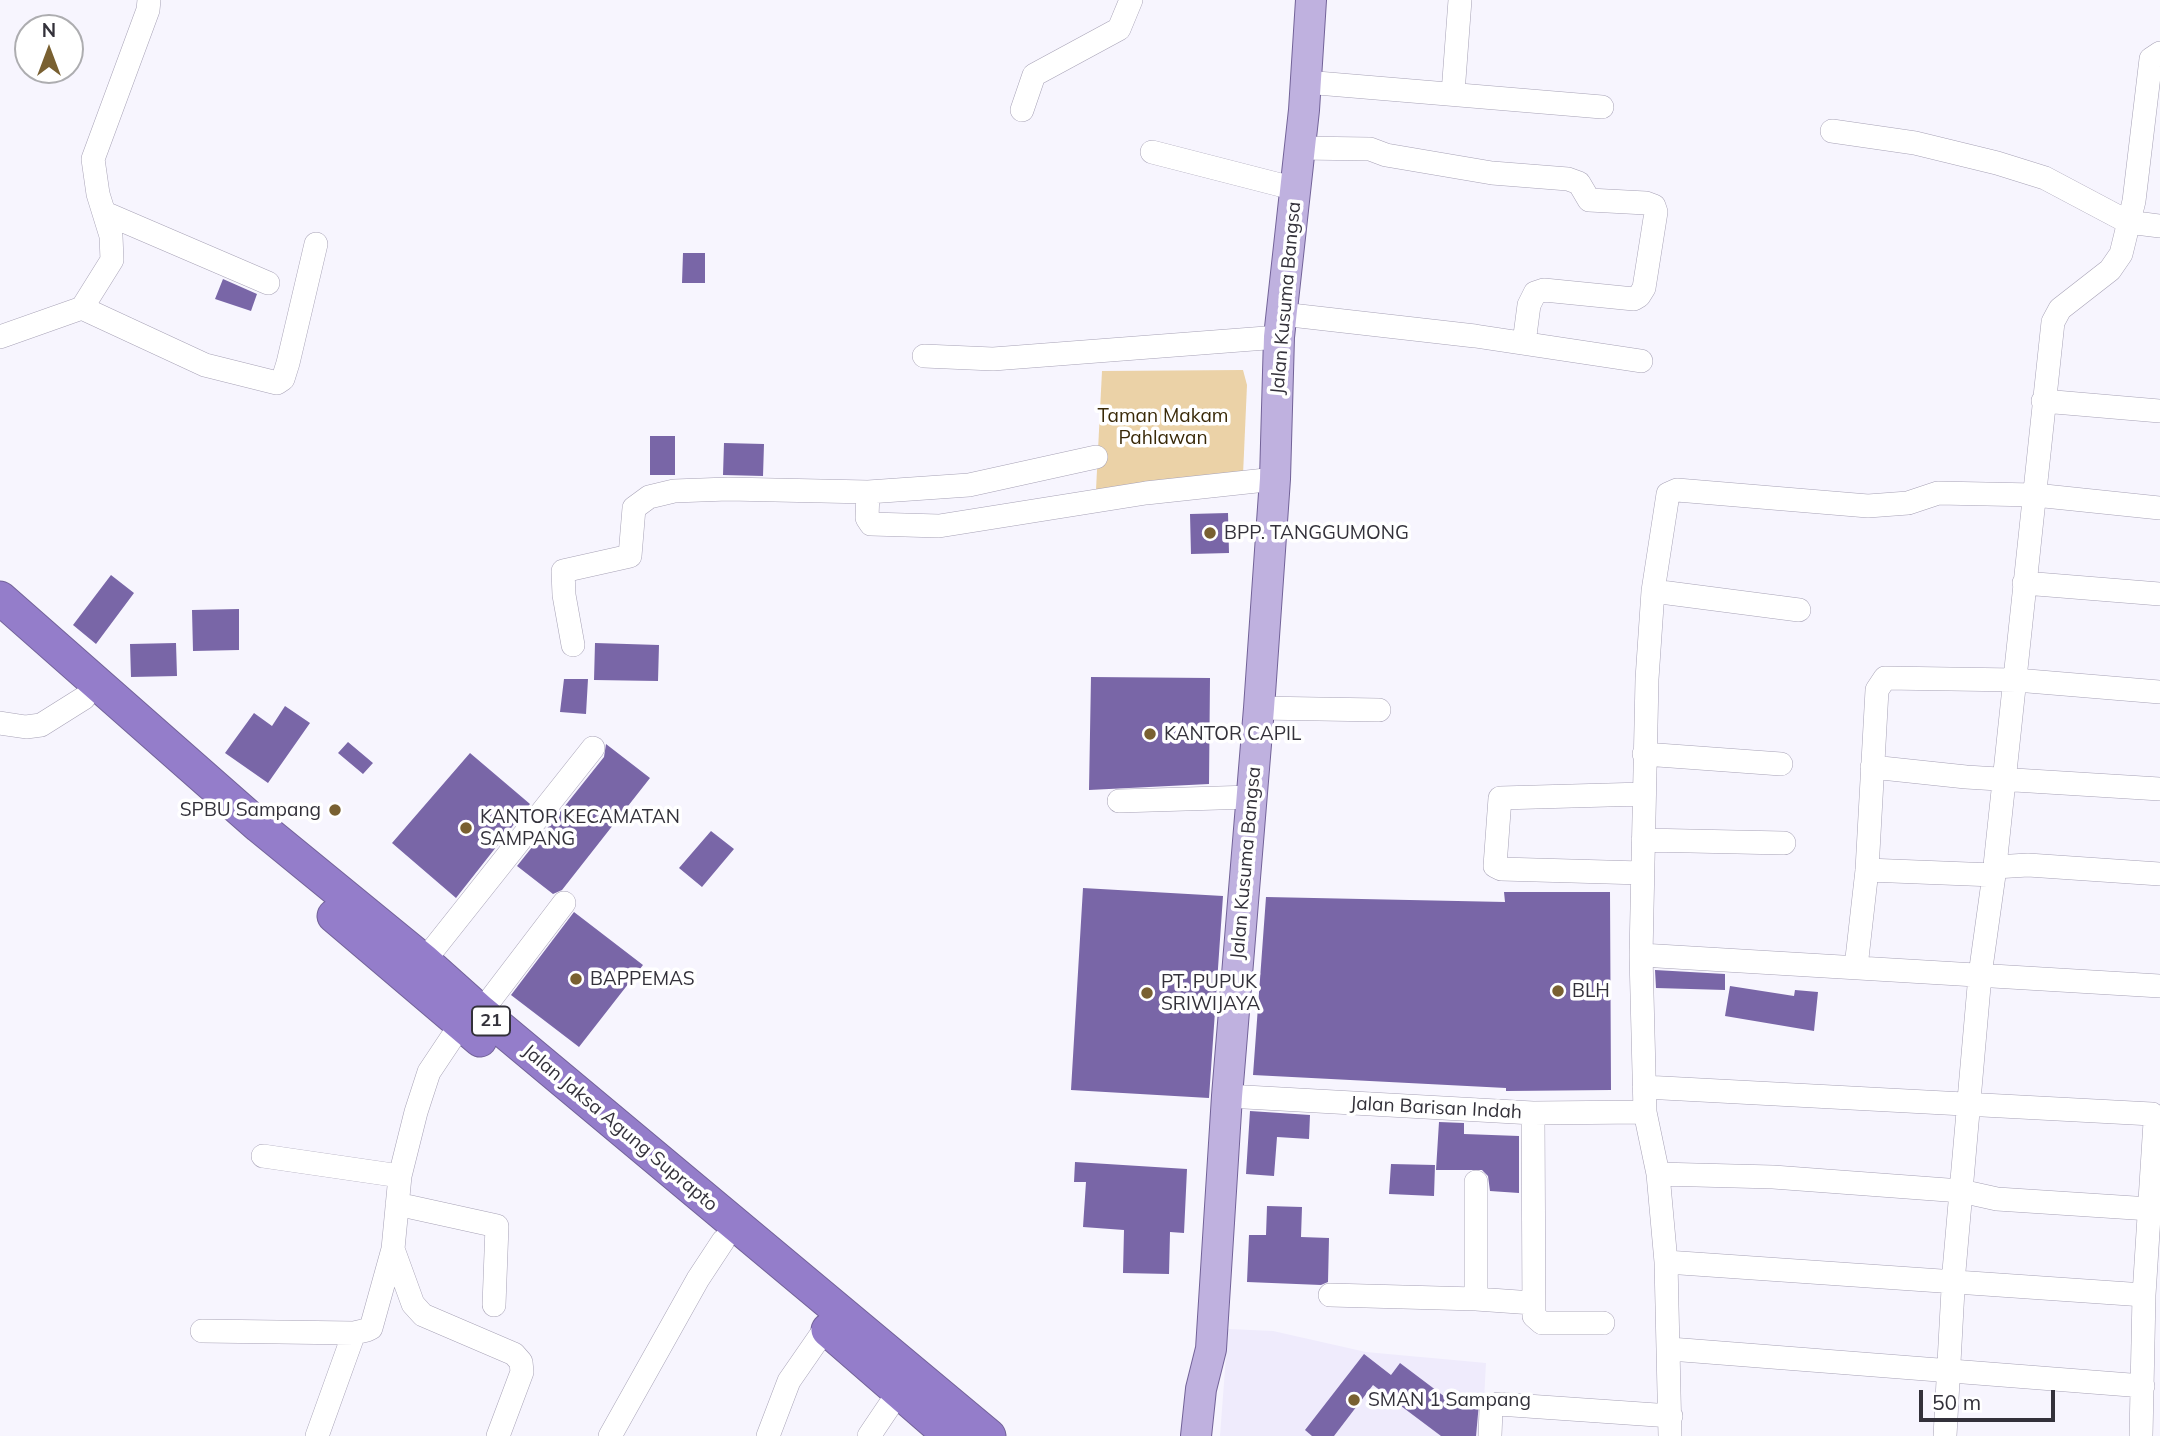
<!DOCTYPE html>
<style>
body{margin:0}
#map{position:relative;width:2160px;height:1436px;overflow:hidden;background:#f7f5fe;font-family:Mulish,sans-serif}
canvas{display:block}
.north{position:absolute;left:14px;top:14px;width:70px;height:70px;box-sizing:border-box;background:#fff;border:2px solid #adadb0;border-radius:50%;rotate:0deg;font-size:19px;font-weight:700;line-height:28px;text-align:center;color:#33313a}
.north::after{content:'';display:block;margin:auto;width:24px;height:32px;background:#796031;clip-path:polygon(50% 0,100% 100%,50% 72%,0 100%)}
.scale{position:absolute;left:1919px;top:1390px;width:136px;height:32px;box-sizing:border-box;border:4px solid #33313a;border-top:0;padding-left:9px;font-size:21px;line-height:24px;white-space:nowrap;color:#33313a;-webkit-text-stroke:5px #fff;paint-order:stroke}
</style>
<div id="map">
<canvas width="2160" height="1436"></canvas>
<div class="north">N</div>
<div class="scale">50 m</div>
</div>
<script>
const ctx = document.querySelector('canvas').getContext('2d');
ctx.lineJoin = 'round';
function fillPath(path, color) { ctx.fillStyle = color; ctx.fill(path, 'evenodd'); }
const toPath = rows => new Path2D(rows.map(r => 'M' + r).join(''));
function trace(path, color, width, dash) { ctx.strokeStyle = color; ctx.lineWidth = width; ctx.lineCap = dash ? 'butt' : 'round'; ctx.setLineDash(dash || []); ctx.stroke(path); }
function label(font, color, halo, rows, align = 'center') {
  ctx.font = font + ' Mulish,sans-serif'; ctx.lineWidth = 7; ctx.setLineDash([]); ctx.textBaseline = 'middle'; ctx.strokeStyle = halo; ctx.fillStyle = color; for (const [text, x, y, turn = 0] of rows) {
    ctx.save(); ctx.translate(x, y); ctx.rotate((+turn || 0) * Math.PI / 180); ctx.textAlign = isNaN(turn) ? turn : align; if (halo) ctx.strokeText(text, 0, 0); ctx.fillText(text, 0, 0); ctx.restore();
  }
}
const built = toPath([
 [1228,1329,1273,1331,1366,1352,1486,1363,1482,1436,1220,1436]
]);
const green = toPath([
 [1243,370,1247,385,1243,475,1096,490,1102,371]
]);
const building = toPath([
 [683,253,705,253,705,283,682,283],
 [223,279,257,294,251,311,215,299],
 [650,436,675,436,675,475,650,475],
 [724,443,764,444,763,476,723,475],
 [1228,513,1229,553,1191,554,1190,514],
 [111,575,134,593,96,644,73,625],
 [239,609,239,650,193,651,192,610],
 [176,643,177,676,131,677,130,644],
 [595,643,659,645,658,681,594,680],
 [1091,677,1210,678,1209,784,1089,790],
 [564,679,588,679,586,714,560,712],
 [285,706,310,723,268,783,225,753,254,713,272,726],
 [348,742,373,763,363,774,338,753],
 [606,744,650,778,562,890,553,894,517,866,604,757],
 [470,753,530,804,456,898,392,843],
 [711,831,734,849,702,887,679,868],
 [1083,888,1223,896,1209,1098,1071,1090],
 [1504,892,1610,892,1611,1090,1506,1091,1506,1088,1253,1075,1266,897,1505,902],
 [574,912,643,965,579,1047,511,995],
 [1655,970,1725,974,1725,990,1656,988],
 [1730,986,1794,996,1795,990,1818,992,1814,1031,1725,1016],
 [1250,1111,1310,1115,1309,1139,1277,1137,1274,1176,1246,1174],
 [1439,1122,1464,1123,1464,1134,1519,1136,1519,1193,1490,1191,1488,1176,1482,1170,1436,1170],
 [1075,1162,1187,1169,1184,1233,1170,1232,1169,1274,1123,1273,1124,1230,1083,1227,1086,1182,1074,1182],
 [1391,1164,1435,1165,1434,1196,1389,1194],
 [1267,1206,1302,1207,1301,1237,1329,1238,1328,1282,1321,1285,1247,1282,1249,1235,1266,1235],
 [1364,1354,1391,1375,1400,1363,1449,1400,1479,1403,1476,1436,1441,1436,1373,1385,1334,1436,1312,1436,1305,1430]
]);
const minor = toPath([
 [1305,82,1602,107],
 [1453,93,1460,0],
 [1022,110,1034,75,1119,29,1131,0],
 [1832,131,1915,143,1997,163,2045,178,2128,222,2160,226],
 [1300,148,1370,149,1386,155,1492,173,1568,179,1579,183,1589,200,1646,203,1654,206,1656,212,1644,288,1639,296,1634,299,1544,290,1535,293,1529,305,1524,343],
 [1152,152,1296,189],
 [105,213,268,283],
 [82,308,205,365,277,383,283,379,288,363,316,244],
 [1282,314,1475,336,1641,361],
 [0,337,82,308,112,260,111,236,98,194,93,159,148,10,149,0],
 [924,356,993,359,1279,337],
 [2043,401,2160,411],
 [868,492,969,485,1096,457],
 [2024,583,2160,594],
 [1653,591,1799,610],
 [573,645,564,595,563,571,630,556,634,508,649,497,674,491,728,489,868,492,867,518,871,524,939,526,1146,493,1275,479],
 [1259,708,1379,710],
 [0,723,26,727,41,725,84,698],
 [1644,754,1781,764],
 [1872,767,1966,777,2160,789],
 [1119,801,1252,797],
 [1643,840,1784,843],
 [1995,867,2028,865,2160,874],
 [1867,870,1994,875],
 [1642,873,1501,869,1495,866,1500,798,1644,794],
 [1641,955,2160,986],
 [424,961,593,748],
 [1856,967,1867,870,1877,690,1885,678,2016,680,2160,692],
 [481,1012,564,903],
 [461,1024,429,1072,416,1112,400,1176,393,1249,413,1304,423,1315,514,1354,521,1362,522,1372,498,1436],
 [1644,1087,2152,1114,2155,1122,2144,1295,2141,1436],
 [1227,1096,1533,1113,1645,1112],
 [1533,1113,1534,1316,1542,1323,1603,1323],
 [263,1156,400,1176],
 [1658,1174,1773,1177,1961,1191,1997,1199,2150,1209],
 [1476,1182,1476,1299,1533,1303],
 [397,1204,497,1226,494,1305],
 [1666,1262,2144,1295],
 [1330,1295,1476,1299],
 [202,1331,354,1333,367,1330,371,1328,393,1249],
 [1670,1349,2143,1386],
 [317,1436,354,1333],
 [610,1436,698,1279,723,1241],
 [768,1436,789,1381,834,1316],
 [869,1436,898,1393],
 [1490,1436,1491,1409,1498,1404,1671,1416],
 [1670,1436,1666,1262,1658,1174,1645,1112,1641,955,1647,679,1653,591,1668,494,1677,490,1868,506,1908,503,1938,493,2035,495,2160,508],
 [1945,1436,1954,1271,1980,975,1994,875,2053,322,2060,309,2110,270,2121,254,2134,201,2151,59,2160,53]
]);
const major = toPath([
 [1196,1436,1201,1389,1211,1349,1227,1096,1259,708,1275,479,1279,337,1304,110,1311,0]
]);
const highway = toPath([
 [0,598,259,826,424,961,481,1012,989,1436],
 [334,916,480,1040],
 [828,1330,950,1436]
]);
const markers = [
 [1210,533,7,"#796031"],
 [1150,734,7,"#796031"],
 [335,810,7,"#796031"],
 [466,828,7,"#796031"],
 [576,979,7,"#796031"],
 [1558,991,7,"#796031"],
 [1147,993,7,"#796031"],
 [1354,1400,7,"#796031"]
];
const shields = [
 [491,1021,38]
];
const shieldNames = [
 ["21",491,1021]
];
const streetNames = [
 ["Jalan Kusuma Bangsa",1286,298,-85],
 ["Jalan Kusuma Bangsa",1246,863,-85],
 ["Jalan Barisan Indah",1436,1108,3],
 ["Jalan Jaksa Agung Suprapto",620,1128,40]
];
const parkNames = [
 ["Taman Makam",1163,416],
 ["Pahlawan",1163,438]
];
const poiNames = [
 ["BPP. TANGGUMONG",1224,533],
 ["KANTOR CAPIL",1164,734],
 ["SPBU Sampang",321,810,"right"],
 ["KANTOR KECAMATAN",480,817],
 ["SAMPANG",480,839],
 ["BAPPEMAS",590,979],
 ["PT. PUPUK",1161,982],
 ["SRIWIJAYA",1161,1004],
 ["BLH",1572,991],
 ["SMAN 1 Sampang",1368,1400]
];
fillPath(built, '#efebfc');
fillPath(green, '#ebd2a7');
fillPath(building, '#7966a7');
trace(minor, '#a7a2b6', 24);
trace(major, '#726298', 32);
trace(highway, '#726298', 35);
trace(minor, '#fff', 23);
trace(major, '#bfb1df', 30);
trace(highway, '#947dca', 33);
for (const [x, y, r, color] of markers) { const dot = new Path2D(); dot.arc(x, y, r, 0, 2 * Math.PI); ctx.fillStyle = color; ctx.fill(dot); trace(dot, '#fff', 2.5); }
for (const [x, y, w] of shields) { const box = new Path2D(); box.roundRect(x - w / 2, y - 14.5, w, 29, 5); ctx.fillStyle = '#fff'; ctx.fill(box); trace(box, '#33313a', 2); }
label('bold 18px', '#33313a', null, shieldNames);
label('19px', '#33313a', '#fff', streetNames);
label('19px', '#392908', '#fff', parkNames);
label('19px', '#33313a', '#fff', poiNames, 'left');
</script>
